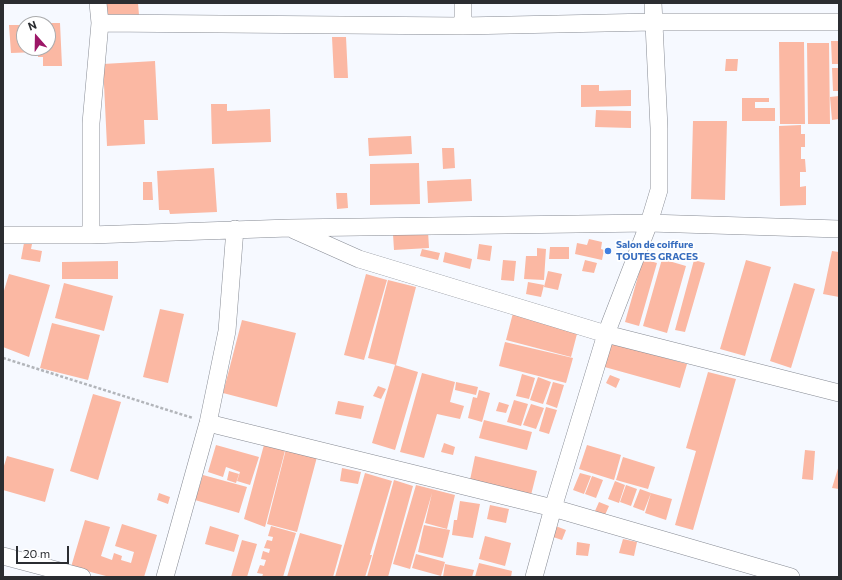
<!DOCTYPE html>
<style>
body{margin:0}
#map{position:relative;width:842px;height:580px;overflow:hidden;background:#f6f9ff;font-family:Commissioner,sans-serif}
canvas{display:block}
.frame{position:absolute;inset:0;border:4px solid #2b2d31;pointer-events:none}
.north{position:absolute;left:16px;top:16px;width:40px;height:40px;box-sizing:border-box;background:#fff;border:1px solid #aaabad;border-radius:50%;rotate:340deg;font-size:11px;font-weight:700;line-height:16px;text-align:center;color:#2b2d31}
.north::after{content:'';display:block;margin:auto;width:14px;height:18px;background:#9c1667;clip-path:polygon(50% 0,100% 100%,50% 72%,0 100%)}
.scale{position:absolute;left:16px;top:546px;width:53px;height:18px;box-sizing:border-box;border:2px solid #2b2d31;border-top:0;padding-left:5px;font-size:12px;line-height:14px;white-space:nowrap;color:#2b2d31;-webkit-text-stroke:3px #fff;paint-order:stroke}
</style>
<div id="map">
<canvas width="842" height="580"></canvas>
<div class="frame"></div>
<div class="north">N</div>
<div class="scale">20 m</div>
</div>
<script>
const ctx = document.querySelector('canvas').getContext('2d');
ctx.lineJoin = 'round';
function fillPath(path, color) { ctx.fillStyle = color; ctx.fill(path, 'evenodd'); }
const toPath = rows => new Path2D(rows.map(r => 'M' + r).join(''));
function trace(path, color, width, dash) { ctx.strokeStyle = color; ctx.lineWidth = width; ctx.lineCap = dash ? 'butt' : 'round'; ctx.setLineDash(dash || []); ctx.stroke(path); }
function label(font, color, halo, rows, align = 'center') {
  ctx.font = font + ' Commissioner,sans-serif'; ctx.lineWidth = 3.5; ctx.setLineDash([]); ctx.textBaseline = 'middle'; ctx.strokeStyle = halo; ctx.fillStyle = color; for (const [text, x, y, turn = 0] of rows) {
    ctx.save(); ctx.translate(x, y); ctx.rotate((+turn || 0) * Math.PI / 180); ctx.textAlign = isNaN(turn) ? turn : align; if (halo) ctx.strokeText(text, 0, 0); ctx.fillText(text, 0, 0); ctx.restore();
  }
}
const building = toPath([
 [105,3,138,3,139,15,105,16],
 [48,23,60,23,62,66,43,66,43,57,38,57,38,52,11,53,9,25,24,25,24,48,48,48],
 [332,37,346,37,348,78,334,78],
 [831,41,839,41,839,64,832,64],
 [779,42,804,42,805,124,780,124],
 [807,43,829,43,830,124,808,124],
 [726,59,738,59,737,71,725,71],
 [155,61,158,120,144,120,145,144,107,146,103,64],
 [832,68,839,68,839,91,833,91],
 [581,85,599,85,599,91,631,90,631,106,581,107],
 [839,96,839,119,832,120,830,97],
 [742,98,769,98,769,102,755,102,755,108,775,108,775,121,742,121],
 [211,104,227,104,227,111,270,109,271,142,212,144],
 [596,110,631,111,631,128,595,127],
 [693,121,727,121,725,200,691,199],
 [801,125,801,134,805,134,805,147,801,147,801,159,805,159,806,172,800,172,800,187,806,186,806,205,780,206,779,126],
 [411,136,412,154,369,156,368,138],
 [442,148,454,148,455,168,443,169],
 [419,163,420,204,370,205,370,164],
 [214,168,217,212,170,214,169,210,159,210,157,171],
 [471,179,472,201,428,203,427,181],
 [143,182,152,182,153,200,143,200],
 [336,193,347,193,348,208,337,209],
 [428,231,429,248,394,250,393,234],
 [589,239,602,242,601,249,604,250,602,260,575,254,577,243,587,245],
 [24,243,32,244,31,249,42,251,40,262,21,259],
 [479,244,492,246,490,261,477,259],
 [550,247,569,247,569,259,549,259],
 [537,248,546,249,544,280,524,279,526,256,537,256],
 [422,249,440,253,438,260,420,256],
 [832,251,839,252,839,297,823,294],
 [445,252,472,259,470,269,443,262],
 [643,259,657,263,639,326,625,322],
 [662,259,686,266,667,333,643,326],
 [503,260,516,261,514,281,501,280],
 [585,260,597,263,594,273,582,271],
 [694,260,705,263,685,332,675,330],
 [746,260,771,267,745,356,720,349],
 [118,261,118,279,62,279,62,262],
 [548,271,562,274,558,290,544,287],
 [9,274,50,285,29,357,3,347,3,294],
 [366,274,387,280,364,360,344,355],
 [388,280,416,287,396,365,368,358],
 [528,282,544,285,541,297,526,294],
 [64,283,113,296,104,331,55,318],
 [794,283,815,289,791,368,770,361],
 [160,309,184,314,168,383,143,377],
 [513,313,578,330,571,357,506,340],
 [242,320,296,333,277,407,223,393],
 [52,323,100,335,88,380,40,368],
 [505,342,573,358,566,383,499,366],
 [608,342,687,364,680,388,601,366],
 [395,365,418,372,395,450,372,443],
 [708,372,736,379,693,530,675,525,696,451,686,448],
 [422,373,455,382,450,402,464,406,460,419,437,414,424,458,400,452],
 [522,374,535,378,529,399,516,396],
 [610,375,620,379,616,388,606,383],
 [538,377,551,382,543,404,530,400],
 [456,382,478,387,476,395,455,390],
 [553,382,564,385,557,408,546,404],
 [378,386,386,389,381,399,373,396],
 [479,390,490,393,482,422,468,418,473,397,477,398],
 [93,394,121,402,98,480,70,471],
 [514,400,528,404,521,426,507,422],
 [338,401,364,406,361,419,335,414],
 [499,402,509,405,506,413,496,411],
 [531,404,544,408,536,429,523,425],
 [546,407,557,410,549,434,539,431],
 [484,420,532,432,527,450,479,438],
 [265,441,286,447,265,527,244,519],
 [444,443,455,447,453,455,441,452],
 [216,445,259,457,250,485,237,481,240,472,226,467,223,477,208,472],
 [587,445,621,455,614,480,579,469],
 [286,449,317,457,297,532,267,524],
 [805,450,815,451,813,480,802,479],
 [7,456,54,469,45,502,3,490,3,469],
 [475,456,537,471,531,495,470,480],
 [623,457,655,467,648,489,616,480],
 [839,465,839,489,832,488],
 [342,468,361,472,358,484,340,481],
 [229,471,239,474,236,483,227,480],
 [365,473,392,481,370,555,372,555,365,577,335,577],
 [580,473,591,476,584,494,573,490],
 [203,475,247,487,239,513,195,500],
 [592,476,603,480,596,498,585,494],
 [394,480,413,486,388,577,367,577],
 [615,481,625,485,619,503,608,499],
 [416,485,455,495,447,529,425,523,432,493,410,569,393,564],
 [626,485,637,489,631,506,620,502],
 [640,489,651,493,644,511,633,507],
 [159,493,170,497,168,504,157,500],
 [651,493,672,499,666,520,645,513],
 [460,501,480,504,473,538,452,535,454,520,457,520],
 [599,502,609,506,605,515,595,511],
 [490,505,509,509,506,523,487,519],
 [85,520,110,527,101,556,112,560,114,553,122,556,121,560,131,563,134,552,115,546,122,524,157,535,144,577,110,577,71,567],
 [424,525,450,530,443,558,418,552],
 [553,525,566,530,562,540,550,536],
 [210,526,239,535,234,552,205,544],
 [271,526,296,533,283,577,262,577,263,574,257,573,260,565,264,566,266,560,261,559,263,551,269,553,270,549,264,548,267,540,272,541,273,537,268,536],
 [300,533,342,545,333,577,287,577],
 [485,536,511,543,505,566,479,559],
 [623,539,637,542,634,556,619,553],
 [242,540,257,544,247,577,231,577],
 [577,542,590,544,588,556,576,555],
 [416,554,445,562,441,576,412,568],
 [479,563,512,571,511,577,475,577],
 [445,564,474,570,472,577,443,577]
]);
const path = toPath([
 [3,358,193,418]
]);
const minor = toPath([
 [100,23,463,26,653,22,839,22],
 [463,26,463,3],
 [294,230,359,259,606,334,839,393],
 [3,235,91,235,289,228,649,223,839,229],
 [91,235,91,123,100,23,98,3],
 [208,423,553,508,791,577],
 [3,556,82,577],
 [165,577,208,423,227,331,235,229],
 [534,577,553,508,606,334,649,223,659,190,659,128,653,3]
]);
const markers = [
 [608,251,4,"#3f7fe0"]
];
const shopNames = [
 ["Salon de coiffure",616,245],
 ["TOUTES GRACES",616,257]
];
fillPath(building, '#fbb8a3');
trace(minor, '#878b94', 18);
trace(path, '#b2b5ba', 2.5, [3, 2]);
trace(minor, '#fff', 17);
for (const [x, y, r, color] of markers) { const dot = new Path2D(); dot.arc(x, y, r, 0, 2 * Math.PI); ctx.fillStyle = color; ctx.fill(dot); trace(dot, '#fff', 1.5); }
label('bold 10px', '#366cbe', '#fff', shopNames, 'left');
</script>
